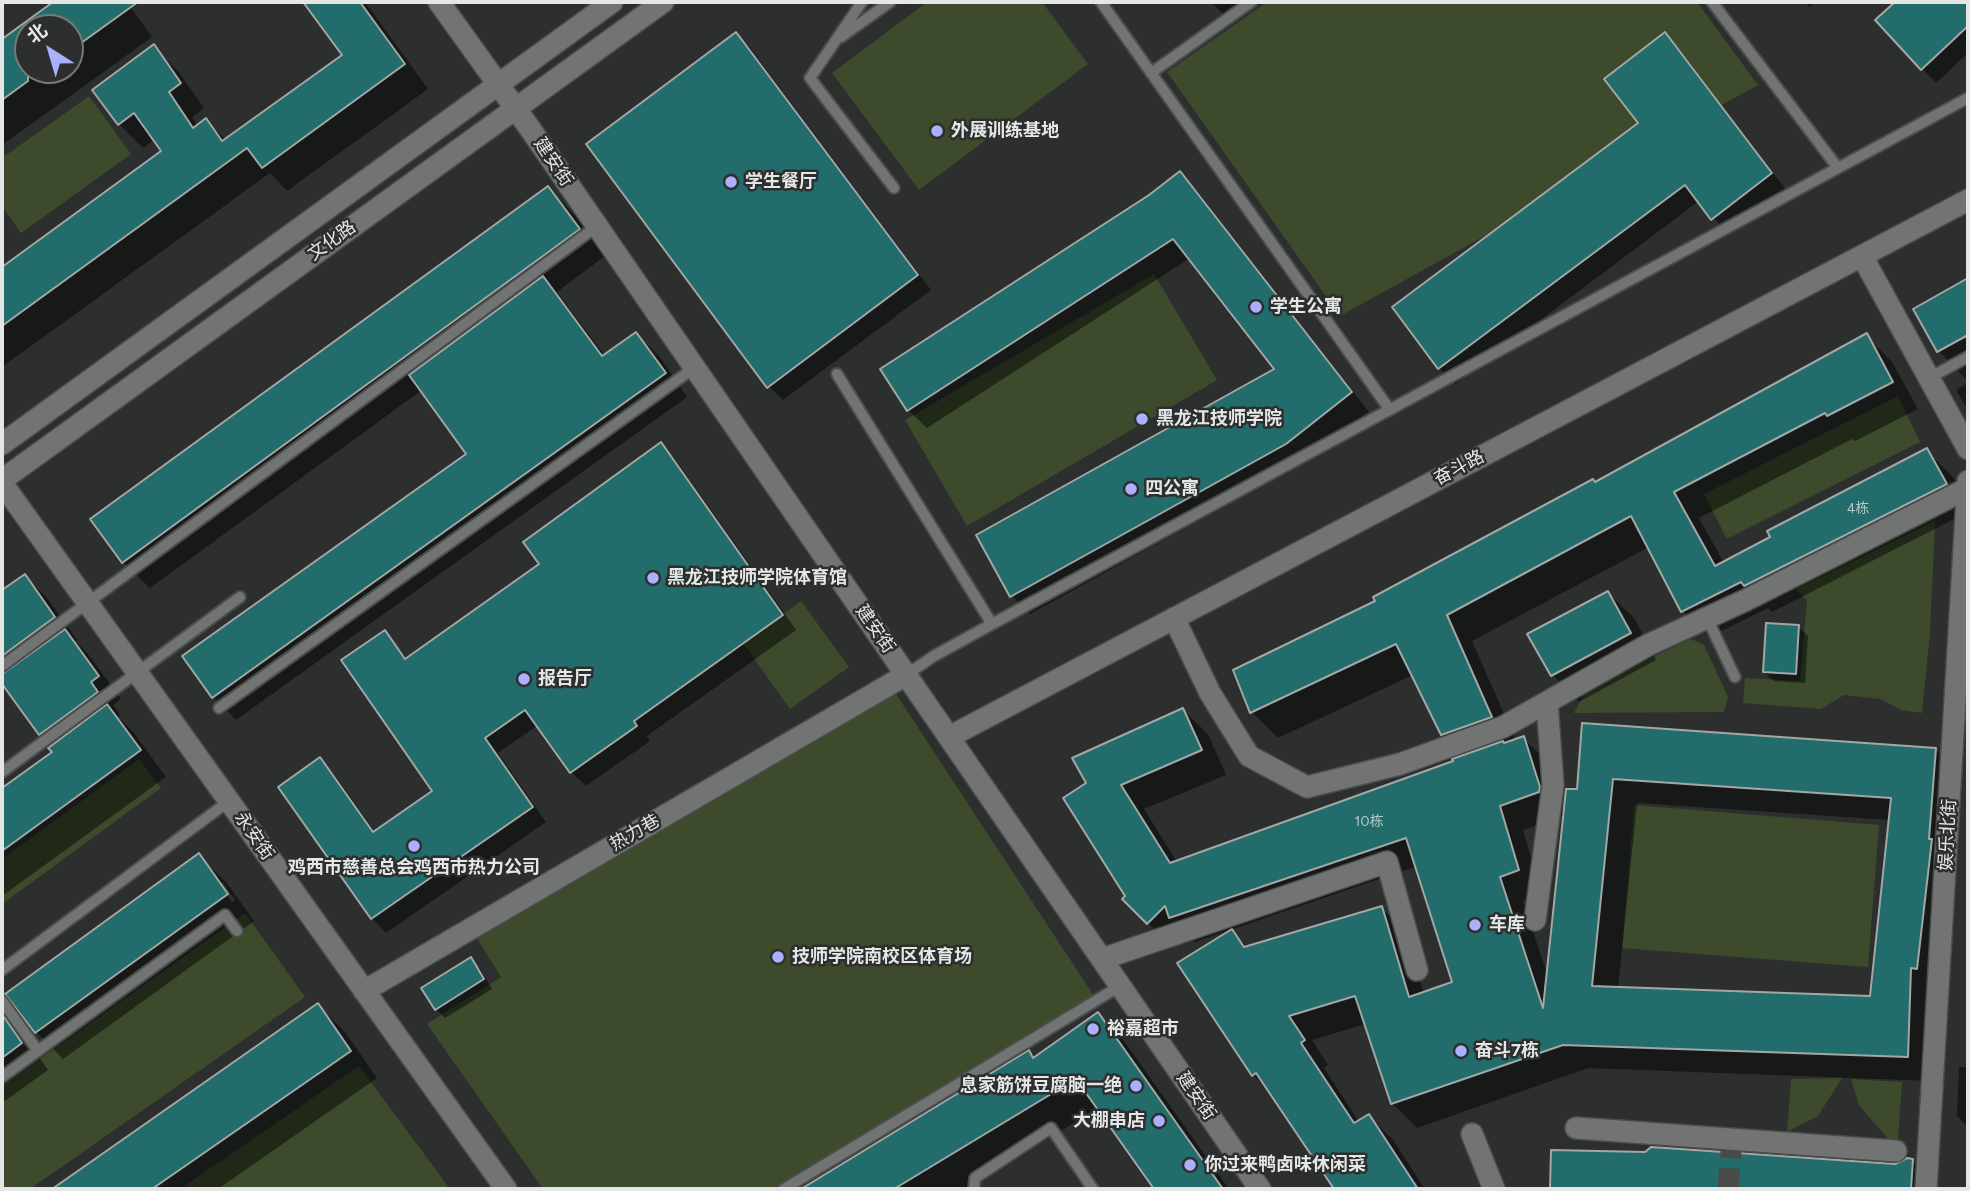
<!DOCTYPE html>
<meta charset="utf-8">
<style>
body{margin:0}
#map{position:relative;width:1970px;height:1191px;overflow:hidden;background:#2c2f2e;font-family:Figtree,"Noto Sans SC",sans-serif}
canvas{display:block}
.frame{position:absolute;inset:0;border:4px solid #e5e7e6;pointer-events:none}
.north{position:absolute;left:14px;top:14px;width:70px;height:70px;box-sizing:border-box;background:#2c2f2e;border:2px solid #767978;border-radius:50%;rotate:323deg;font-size:19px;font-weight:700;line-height:28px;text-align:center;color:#e5e7e6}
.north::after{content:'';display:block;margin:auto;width:24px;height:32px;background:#aab0fb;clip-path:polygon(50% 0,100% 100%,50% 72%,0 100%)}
</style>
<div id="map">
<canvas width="1970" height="1191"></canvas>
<div class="frame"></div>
<div class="north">北</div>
</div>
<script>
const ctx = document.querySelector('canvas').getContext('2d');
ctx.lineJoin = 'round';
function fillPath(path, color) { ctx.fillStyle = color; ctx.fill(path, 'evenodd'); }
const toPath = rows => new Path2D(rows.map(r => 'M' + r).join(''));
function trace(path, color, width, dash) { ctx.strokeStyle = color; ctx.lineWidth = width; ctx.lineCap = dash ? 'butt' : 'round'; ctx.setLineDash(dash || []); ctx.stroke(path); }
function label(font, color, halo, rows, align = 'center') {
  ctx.font = font + ' Figtree,"Noto Sans SC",sans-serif'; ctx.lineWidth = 5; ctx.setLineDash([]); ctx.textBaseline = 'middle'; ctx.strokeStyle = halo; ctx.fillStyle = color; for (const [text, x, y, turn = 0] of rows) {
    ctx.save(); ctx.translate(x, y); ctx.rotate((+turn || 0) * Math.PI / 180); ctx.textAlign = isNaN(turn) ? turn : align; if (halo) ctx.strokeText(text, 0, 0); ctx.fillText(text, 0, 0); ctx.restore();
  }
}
const green = toPath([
 [927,2,1042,2,1088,64,919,190,832,73],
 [1267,2,1697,2,1758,85,1340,316,1167,72],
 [89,96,131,154,21,233,2,206,2,158],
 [1154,274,1217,380,967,526,905,420],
 [1898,396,1920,442,1727,539,1704,494],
 [1935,521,1930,634,1922,713,1901,710,1880,699,1844,695,1821,709,1743,703,1745,678,1800,681,1807,600,1796,589],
 [801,601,849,667,790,709,743,643],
 [1691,639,1704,645,1728,697,1724,712,1574,713,1587,688],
 [894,691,1094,996,775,1189,543,1189,427,1024,501,977,476,937],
 [139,759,161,788,2,904,2,859],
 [1634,805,1879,825,1868,967,1622,948],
 [245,913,305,997,30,1189,2,1189,2,1086],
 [359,1066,450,1189,180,1189],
 [1842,1078,1818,1116,1787,1132,1791,1079],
 [1851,1079,1902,1082,1898,1140,1889,1140,1859,1105]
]);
const shadow = toPath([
 [56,2,127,2,152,37,2,145,2,41],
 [28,28,70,28,70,70,28,70],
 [306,2,365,2,428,89,287,191,270,173,2,367,2,269,163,152,155,139,143,148,119,124,153,47,178,71,204,108,192,117,198,127,206,121,226,140,344,55],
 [1211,2,1246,2,1225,16],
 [1805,2,1816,2,1810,7],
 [1898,2,1968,2,1968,53,1936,83,1877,21],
 [736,34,750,48,931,290,783,400,769,386],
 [1664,35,1680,50,1786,190,1728,234,1699,201,1455,384,1439,368,1394,308,1640,123],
 [1180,174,1198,192,1369,412,1305,462,1030,614,1012,596,1277,369,1190,258,927,428,908,410,1150,197],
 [548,188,575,215,605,256,557,292,605,356,636,334,659,356,687,397,236,720,214,697,185,657,468,454,422,390,150,588,123,562],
 [1968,280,1968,376,1965,378,1939,351,1916,309],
 [1866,336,1892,362,1918,409,1855,441,1852,439,1699,518,1724,563,1927,451,1953,477,1968,503,1968,512,1772,612,1768,608,1709,637,1683,611,1649,547,1472,641,1516,741,1523,738,1548,762,1564,816,1523,830,1542,895,1523,901,1548,977,1579,791,1584,725,1935,749,1959,774,1953,862,1956,865,1932,1081,1588,1068,1417,1128,1392,1103,1366,1024,1312,1040,1328,1065,1324,1068,1359,1122,1369,1116,1393,1140,1425,1189,1335,1189,1270,1092,1253,1075,1231,931,1248,948,1382,908,1406,933,1424,994,1455,983,1417,866,1195,942,1186,933,1172,947,1124,899,1128,896,1066,799,1183,710,1208,734,1226,775,1144,809,1177,862,1455,762,1464,757,1442,734,1413,675,1278,738,1252,712,1378,602],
 [1637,803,1890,820,1871,998,1618,989],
 [1968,383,1968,410,1956,390],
 [661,445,675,459,796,630,647,736,650,741,586,786,571,772,538,725,498,753,546,822,386,933,372,918,280,787,320,759,334,774,375,832,434,791,384,633,408,659,541,564],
 [25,576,48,599,77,640,76,642,88,654,121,699,113,705,120,715,118,717,134,733,166,777,2,896,2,790,54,753,53,746,40,734,6,686,2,689,2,593],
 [1608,593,1635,619,1656,660,1579,702,1553,675],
 [1798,627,1808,636,1805,683,1774,681,1764,672],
 [199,856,226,882,254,921,63,1059,36,1032,8,995],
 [218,883,223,883,235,900,232,902],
 [470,959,480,969,492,989,445,1018,436,1009],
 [318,1005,345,1032,377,1078,218,1189,55,1189],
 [2,1013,21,1032,48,1070,2,1103],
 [1097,1014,1124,1041,1229,1189,1156,1189,1099,1108,964,1189,805,1189,1028,1053,1035,1059],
 [1959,1067,1968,1067,1968,1127,1957,1116],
 [1553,1152,1895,1166,1912,1160,1937,1185,1936,1189,1552,1189]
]);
const building = toPath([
 [53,2,138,2,70,51,70,28,28,28,28,81,2,100,2,39,53,2],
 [303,2,360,2,405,64,262,168,247,148,2,326,2,267,161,151,134,113,118,125,92,90,154,44,181,83,169,92,193,128,206,118,222,141,342,55,303,2],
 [1895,2,1968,2,1968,26,1921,70,1875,20,1895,2],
 [736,32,918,275,767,388,586,144,736,32],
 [1665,32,1772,173,1711,220,1685,185,1438,369,1392,307,1638,123,1604,79,1665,32],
 [1180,171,1352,392,1286,444,1010,597,976,535,1274,369,1173,239,907,411,880,369,1149,195,1180,171],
 [548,186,580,229,122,563,90,519,548,186],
 [543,276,602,356,636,332,666,373,212,698,182,656,466,454,409,375,543,276],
 [1968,278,1968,335,1937,352,1913,309,1968,278],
 [1867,333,1893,382,1827,416,1825,413,1674,492,1715,566,1770,537,1767,531,1927,448,1947,484,1744,586,1741,582,1681,612,1631,516,1447,615,1492,717,1441,735,1396,644,1250,713,1233,670,1375,601,1373,597,1593,479,1595,482,1867,333],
 [661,442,783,615,634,721,637,726,570,773,525,710,485,738,533,807,371,919,278,787,320,757,373,832,432,791,341,660,385,630,405,659,539,564,523,542,661,442],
 [25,574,55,617,2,656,2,590,25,574],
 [1608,591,1631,633,1551,676,1527,634,1608,591],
 [1766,623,1799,625,1796,674,1763,672,1766,623],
 [65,629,99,676,91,682,98,692,39,735,2,684,2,674,65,629],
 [107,704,141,750,2,851,2,788,52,752,48,748,107,704],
 [1183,708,1202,750,1121,785,1170,863,1453,761,1452,759,1503,741,1504,743,1524,736,1540,787,1539,792,1500,806,1519,870,1500,877,1543,1008,1566,789,1577,789,1582,723,1936,748,1929,839,1932,839,1917,969,1911,968,1908,1057,1563,1045,1391,1104,1355,996,1289,1016,1305,1040,1301,1043,1354,1123,1369,1114,1418,1189,1334,1189,1256,1073,1252,1076,1177,963,1232,929,1244,947,1382,906,1409,997,1452,982,1406,838,1169,918,1165,906,1147,924,1122,899,1125,896,1063,798,1086,783,1072,758,1183,708],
 [1613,779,1891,798,1870,996,1592,986,1613,779],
 [199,853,228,894,35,1033,5,994,199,853],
 [471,957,484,979,435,1010,421,988,471,957],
 [318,1003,351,1051,152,1189,52,1189,318,1003],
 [1098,1012,1223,1189,1154,1189,1076,1079,894,1189,801,1189,1029,1050,1033,1058,1098,1012],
 [2,1014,22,1043,2,1058,2,1014],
 [1651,1147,1895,1164,1907,1158,1913,1159,1911,1189,1550,1189,1551,1150,1645,1152,1651,1147]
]);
const minorTunnel = toPath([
 [1728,1189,1732,1140]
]);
const service = toPath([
 [862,2,810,78,894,188],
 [1101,2,1390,410],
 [1712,2,1838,168],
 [841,37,890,2],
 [1151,73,1251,2],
 [837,374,992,624],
 [1929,378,1968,357],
 [1707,618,1735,677],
 [2,666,597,226],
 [906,675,934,656,992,624,1968,98],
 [219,708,694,368],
 [2,772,240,597],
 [2,970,229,801],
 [2,1001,38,1051],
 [2,1077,225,915,237,931],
 [784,1189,1120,986],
 [974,1189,975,1178,1051,1128,1093,1189]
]);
const minor = toPath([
 [439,2,531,130,1260,1189],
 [1862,256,1968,449],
 [2,483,506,1189],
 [1174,618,1210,693,1249,756,1307,787,1400,764,1503,727,1648,645,1746,600,1968,488],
 [949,737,1968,200],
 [1535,920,1553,785,1547,702],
 [1102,959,1387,862,1417,970],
 [364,991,906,675],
 [1576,1128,1896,1151],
 [1472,1134,1494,1189],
 [1926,1189,1968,481]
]);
const secondary = toPath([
 [2,444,612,2],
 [2,480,663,2]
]);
const markers = [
 [937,131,7,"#aab0fb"],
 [731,182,7,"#aab0fb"],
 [1256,307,7,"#aab0fb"],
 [1142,419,7,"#aab0fb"],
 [1131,489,7,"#aab0fb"],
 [653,578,7,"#aab0fb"],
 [524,679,7,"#aab0fb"],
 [414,846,7,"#aab0fb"],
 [1475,925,7,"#aab0fb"],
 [778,957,7,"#aab0fb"],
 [1093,1029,7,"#aab0fb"],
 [1461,1051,7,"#aab0fb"],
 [1136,1086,7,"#aab0fb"],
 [1159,1121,7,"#aab0fb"],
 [1190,1165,7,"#aab0fb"]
];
const numberNames = [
 ["4栋",1858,509],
 ["10栋",1369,822]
];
const poiNames = [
 ["外展训练基地",951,131],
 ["学生餐厅",745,182],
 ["学生公寓",1270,307],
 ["黑龙江技师学院",1156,419],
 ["四公寓",1145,489],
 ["黑龙江技师学院体育馆",667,578],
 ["报告厅",538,679],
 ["鸡西市慈善总会鸡西市热力公司",414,868,"center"],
 ["车库",1489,925],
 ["技师学院南校区体育场",792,957],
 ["裕嘉超市",1107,1029],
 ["奋斗7栋",1475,1051],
 ["息家筋饼豆腐脑一绝",1122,1086,"right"],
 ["大棚串店",1145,1121,"right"],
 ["你过来鸭卤味休闲菜",1204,1165]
];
const streetNames = [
 ["建安街",553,162,56],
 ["文化路",332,241,-36],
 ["奋斗路",1459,468,-28],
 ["建安街",875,629,55],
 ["热力巷",635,833,-30],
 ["娱乐北街",1948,835,-87],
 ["永安街",254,836,55],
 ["建安街",1196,1096,55]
];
fillPath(green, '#3d4b2c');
fillPath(shadow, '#0007');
fillPath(building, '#226d6c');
trace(building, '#a3a7a6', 2);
trace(minorTunnel, '#484b4a', 21, [21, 10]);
trace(service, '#4a4d4c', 14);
trace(minor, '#4a4d4c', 24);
trace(secondary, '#4a4d4c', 24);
trace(service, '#717473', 10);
trace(minor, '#717473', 21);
trace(secondary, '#717473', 21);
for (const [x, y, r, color] of markers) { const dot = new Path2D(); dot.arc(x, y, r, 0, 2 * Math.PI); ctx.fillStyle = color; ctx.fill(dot); trace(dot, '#2c2f2e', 2.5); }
label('14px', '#b4c8c8', null, numberNames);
label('bold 18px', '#e5e7e6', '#2c2f2e', poiNames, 'left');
label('18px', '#e5e7e6', '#2c2f2e', streetNames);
</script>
